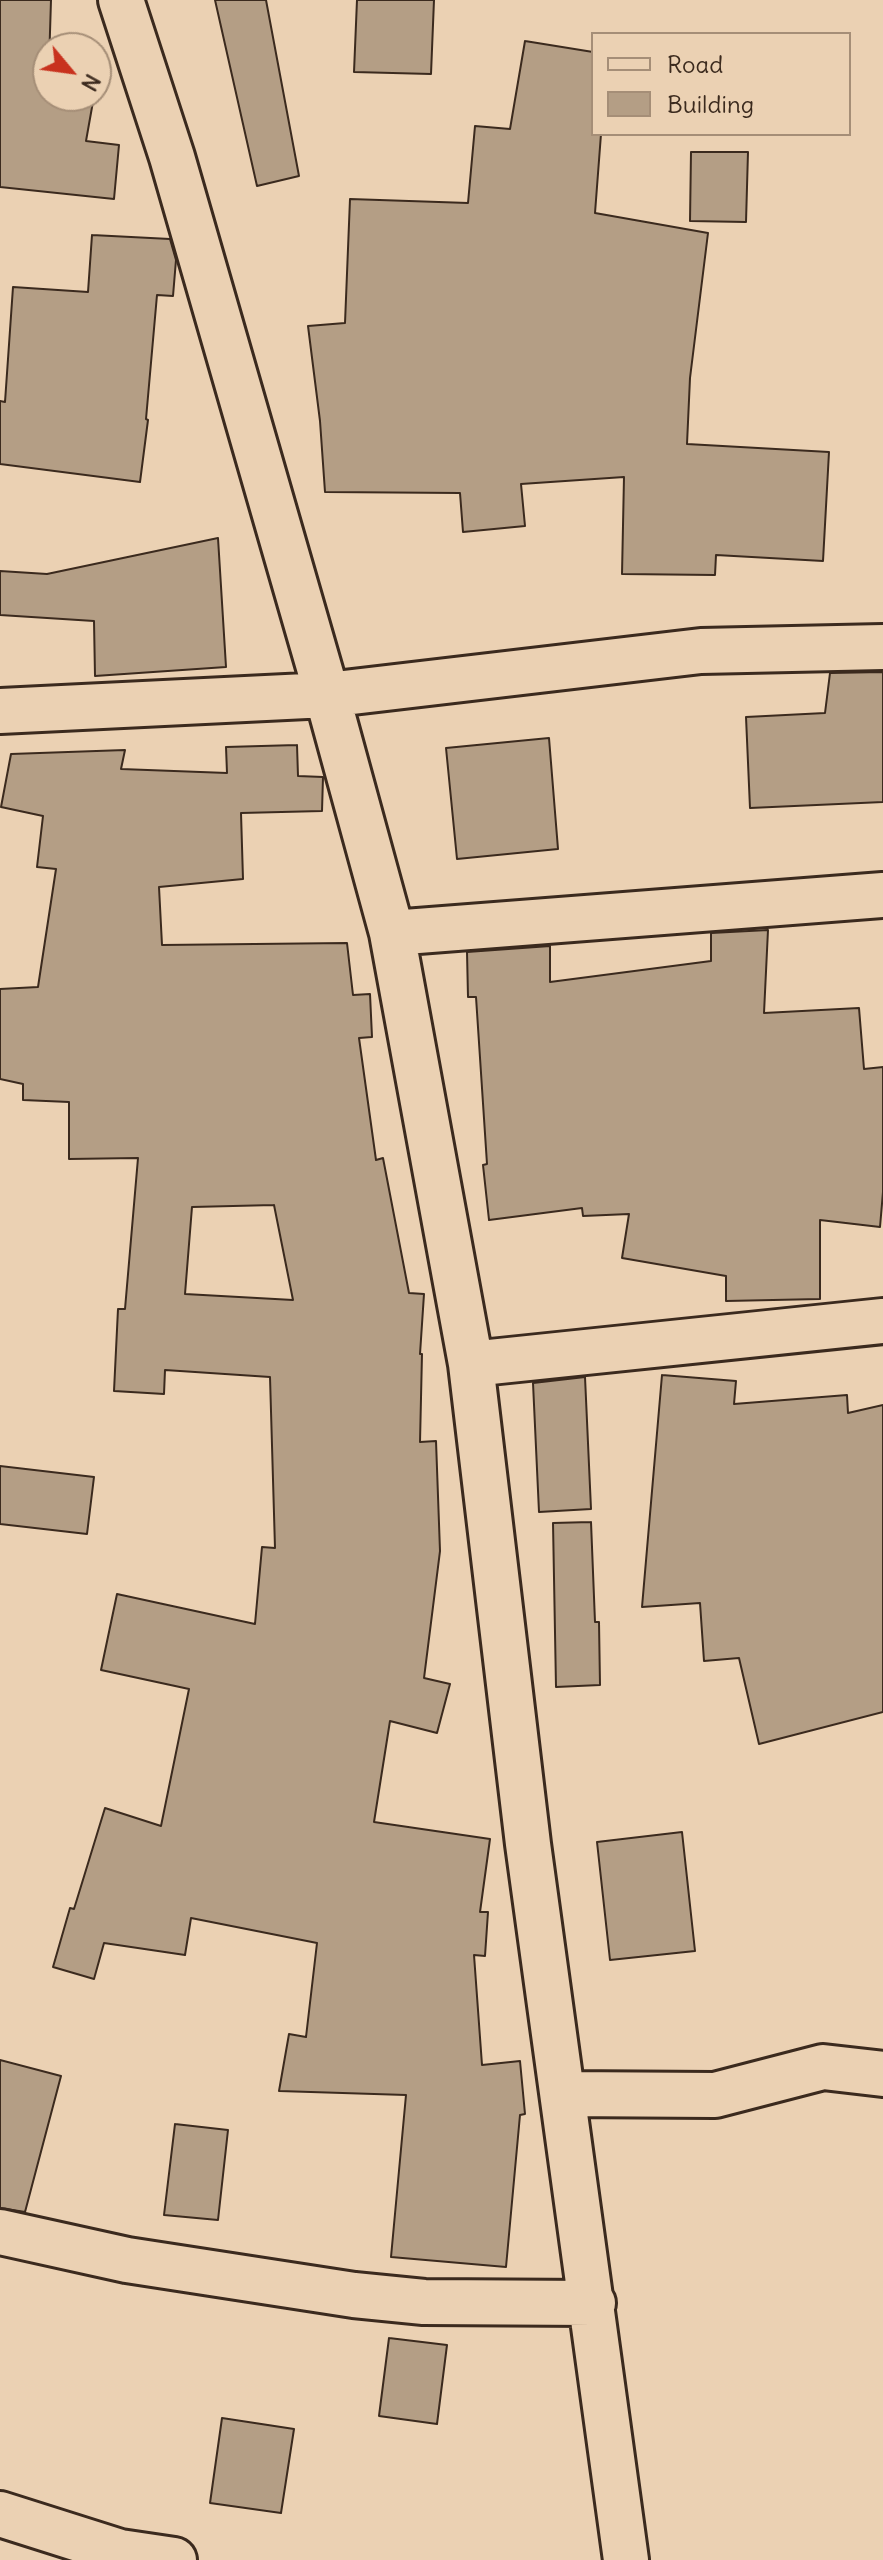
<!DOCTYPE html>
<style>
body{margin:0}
#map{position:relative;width:883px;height:2560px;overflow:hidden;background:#ebd1b3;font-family:Delius,sans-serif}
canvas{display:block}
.legend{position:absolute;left:591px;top:32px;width:260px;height:104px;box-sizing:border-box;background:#ebd1b3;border:2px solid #a58e77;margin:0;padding:10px 14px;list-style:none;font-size:24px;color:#3b2a1e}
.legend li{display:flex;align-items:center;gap:16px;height:40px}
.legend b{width:40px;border:2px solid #a58e77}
.north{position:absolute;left:32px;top:32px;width:80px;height:80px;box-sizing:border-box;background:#ebd1b3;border:2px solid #a58e77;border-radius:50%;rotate:119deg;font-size:22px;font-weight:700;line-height:32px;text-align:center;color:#3b2a1e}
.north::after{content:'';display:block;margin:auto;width:28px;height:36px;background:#c8321e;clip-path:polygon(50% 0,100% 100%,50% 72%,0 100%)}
</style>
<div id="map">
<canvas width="883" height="2560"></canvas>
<ul class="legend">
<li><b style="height:10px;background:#ebd1b3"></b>Road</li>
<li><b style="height:22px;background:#b49e85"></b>Building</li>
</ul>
<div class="north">N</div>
</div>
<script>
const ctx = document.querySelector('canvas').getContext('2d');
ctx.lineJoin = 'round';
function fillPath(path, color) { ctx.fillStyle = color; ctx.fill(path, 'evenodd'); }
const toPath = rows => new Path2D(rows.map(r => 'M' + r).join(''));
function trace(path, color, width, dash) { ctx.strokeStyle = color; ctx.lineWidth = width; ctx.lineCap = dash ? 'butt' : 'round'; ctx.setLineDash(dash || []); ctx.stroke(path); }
const building = toPath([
 [0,0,51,0,48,96,94,96,86,141,119,145,114,199,0,187,0,0],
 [215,0,266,0,299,176,257,186,215,0],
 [357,0,434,0,431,74,354,72,357,0],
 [525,41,593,52,593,134,601,134,595,213,708,233,690,378,687,444,829,452,823,561,716,555,715,575,622,574,624,477,521,484,525,526,463,532,460,493,325,492,320,421,308,326,345,323,350,199,468,203,475,126,510,129,525,41],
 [691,152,748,152,746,222,690,221,691,152],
 [92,235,170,239,176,260,173,296,157,295,146,419,148,420,140,482,0,464,0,401,5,402,13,287,88,292,92,235],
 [218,538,226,667,95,676,94,621,0,615,0,571,47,574,218,538],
 [883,672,883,802,750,808,746,717,825,713,830,673,883,672],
 [549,738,558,849,457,859,446,748,549,738],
 [297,745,298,776,323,777,322,811,241,813,243,879,159,887,162,945,347,943,353,995,370,994,372,1037,359,1038,376,1160,383,1158,409,1293,424,1294,420,1354,422,1354,420,1442,436,1441,440,1551,424,1678,450,1684,437,1733,390,1721,374,1822,490,1839,480,1912,488,1912,485,1956,474,1955,482,2065,520,2061,525,2114,520,2115,506,2267,391,2257,406,2095,279,2091,289,2034,306,2037,317,1943,191,1918,185,1955,104,1943,94,1979,53,1967,70,1908,74,1909,105,1808,161,1826,189,1689,101,1670,117,1594,255,1624,262,1547,275,1548,270,1377,165,1370,164,1394,114,1391,118,1309,125,1309,138,1158,69,1159,69,1102,23,1100,23,1084,0,1079,0,989,38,987,56,869,37,867,43,816,1,807,11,754,125,750,121,769,227,773,226,747,297,745],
 [274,1205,293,1300,185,1294,192,1207,274,1205],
 [768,930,764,1013,859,1008,864,1069,883,1067,883,1192,880,1227,820,1220,820,1299,726,1301,726,1276,622,1258,629,1214,583,1216,582,1208,489,1220,483,1165,487,1164,476,997,468,997,467,952,550,946,550,982,711,961,711,933,768,930],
 [662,1375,736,1381,734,1404,847,1395,848,1413,883,1405,883,1712,759,1744,739,1658,704,1661,700,1603,642,1607,662,1375],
 [585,1377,591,1509,539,1512,533,1383,585,1377],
 [0,1466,94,1477,87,1534,0,1524,0,1466],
 [591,1522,595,1622,599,1622,600,1685,556,1687,553,1523,591,1522],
 [682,1832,695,1951,610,1960,597,1842,682,1832],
 [0,2060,61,2076,25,2212,0,2208,0,2060],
 [175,2124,228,2130,218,2220,164,2215,175,2124],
 [389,2338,447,2345,437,2424,379,2416,389,2338],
 [222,2418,294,2429,281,2513,210,2503,222,2418]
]);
const minor = toPath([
 [121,0,172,157,327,695,392,933,471,1364,528,1844,626,2560],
 [0,711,327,695,701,651,883,647],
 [392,933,883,895],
 [471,1364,883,1321],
 [563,2094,715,2095,823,2067,883,2074],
 [0,2232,127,2260,354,2295,424,2302,593,2303],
 [0,2514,120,2552,174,2560]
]);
fillPath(building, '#b49e85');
trace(building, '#3b2a1e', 2);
trace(minor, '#3b2a1e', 50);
trace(minor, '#ebd1b3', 44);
</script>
